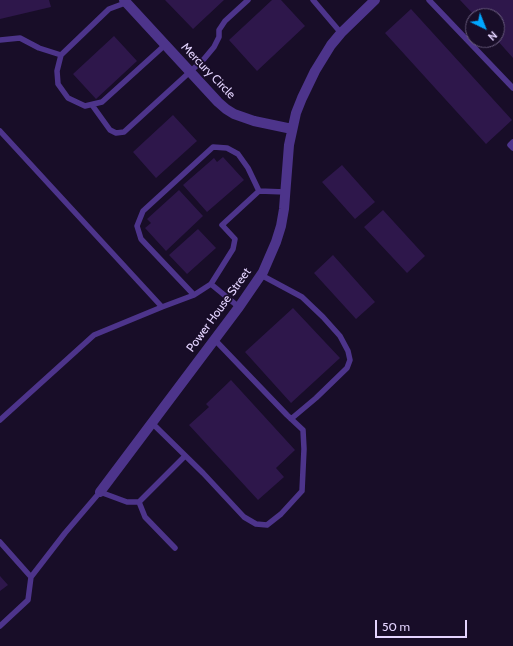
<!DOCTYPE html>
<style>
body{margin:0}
#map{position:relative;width:513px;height:646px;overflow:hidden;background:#180d28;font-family:Cabin,sans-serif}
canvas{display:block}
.north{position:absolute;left:465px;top:8px;width:40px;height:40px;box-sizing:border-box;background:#180d28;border:1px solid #6a5d7e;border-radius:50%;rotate:137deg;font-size:11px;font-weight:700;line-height:16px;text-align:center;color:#e4d4ff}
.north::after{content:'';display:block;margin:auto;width:14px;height:18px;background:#00a7ff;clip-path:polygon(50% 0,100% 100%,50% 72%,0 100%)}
.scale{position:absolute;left:375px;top:620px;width:92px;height:18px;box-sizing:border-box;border:2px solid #e4d4ff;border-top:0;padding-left:5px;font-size:12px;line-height:14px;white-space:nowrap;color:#e4d4ff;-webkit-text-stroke:3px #180d28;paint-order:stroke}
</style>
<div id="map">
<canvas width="513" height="646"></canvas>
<div class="north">N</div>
<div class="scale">50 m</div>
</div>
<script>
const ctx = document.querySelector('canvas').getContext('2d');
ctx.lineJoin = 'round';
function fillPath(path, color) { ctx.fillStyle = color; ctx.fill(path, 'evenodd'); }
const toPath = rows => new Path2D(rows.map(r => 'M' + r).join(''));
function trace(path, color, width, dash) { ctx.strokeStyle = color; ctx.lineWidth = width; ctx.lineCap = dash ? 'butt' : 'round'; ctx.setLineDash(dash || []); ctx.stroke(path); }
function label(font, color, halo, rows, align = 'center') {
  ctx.font = font + ' Cabin,sans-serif'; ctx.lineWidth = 3.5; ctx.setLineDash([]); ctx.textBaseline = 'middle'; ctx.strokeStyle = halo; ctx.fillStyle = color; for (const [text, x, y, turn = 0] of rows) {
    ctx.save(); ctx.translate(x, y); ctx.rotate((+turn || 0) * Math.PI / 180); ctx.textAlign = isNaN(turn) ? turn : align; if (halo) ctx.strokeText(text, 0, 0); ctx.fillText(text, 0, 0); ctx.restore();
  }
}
const building = toPath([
 [0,0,49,0,51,7,0,19],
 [165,0,224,0,193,29],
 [272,0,281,0,305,26,257,71,229,40],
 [460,0,513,0,513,58,497,40,497,16,475,16],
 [411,9,512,120,486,144,385,33],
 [114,36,137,61,96,99,73,74],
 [173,115,197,141,156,178,133,152],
 [223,157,244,180,207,212,183,185,214,158,217,162],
 [342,165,375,202,355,219,322,182],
 [179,190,203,216,166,251,145,228,151,223,147,219],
 [383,210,425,256,407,273,364,227],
 [198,229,216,248,187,274,169,255],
 [333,255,375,302,356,319,314,273],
 [293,308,340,358,291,403,245,352],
 [231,380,295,450,276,468,284,477,258,500,189,425,209,407,206,404],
 [0,576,8,585,0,591]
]);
const lane = toPath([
 [313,0,341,33],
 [429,0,513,88],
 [128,2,109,9,61,55,57,71,58,84,68,98,85,106,102,102,165,45],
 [0,40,20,38,39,48,61,55],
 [92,105,110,130,116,133,124,132,204,59,214,47,219,37,219,30,225,21,248,0],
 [0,131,162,307,194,295],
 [513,142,510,145,513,148],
 [261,275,302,297,323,317,340,336,348,351,350,360,347,368,316,398,291,419],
 [211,284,194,295,141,239,137,226,143,211,213,147,227,148,238,154,248,168,259,191],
 [239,307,211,284,233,249,235,239,222,225,259,191,285,192],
 [0,420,94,335,162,307],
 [152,423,203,473,244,517,256,524,267,525,281,514,302,491,304,449,303,430,287,415,215,340],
 [139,502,145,517,175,548],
 [0,542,31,577],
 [0,626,28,600,31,577,65,533,100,492,127,502,139,502,185,456]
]);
const street = toPath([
 [124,0,218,102,226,109,234,114,254,121,292,129],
 [100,492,239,307,263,272,276,242,281,226,284,209,289,145,296,113,302,98,315,71,331,45,341,33,375,0]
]);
const streetNames = [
 ["Mercury Circle",208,71,46],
 ["Power House Street",219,310,-54]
];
fillPath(building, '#2e174b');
trace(lane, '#4d348b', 5.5);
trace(street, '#4d348b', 10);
label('12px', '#e4d4ff', '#180d28', streetNames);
</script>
